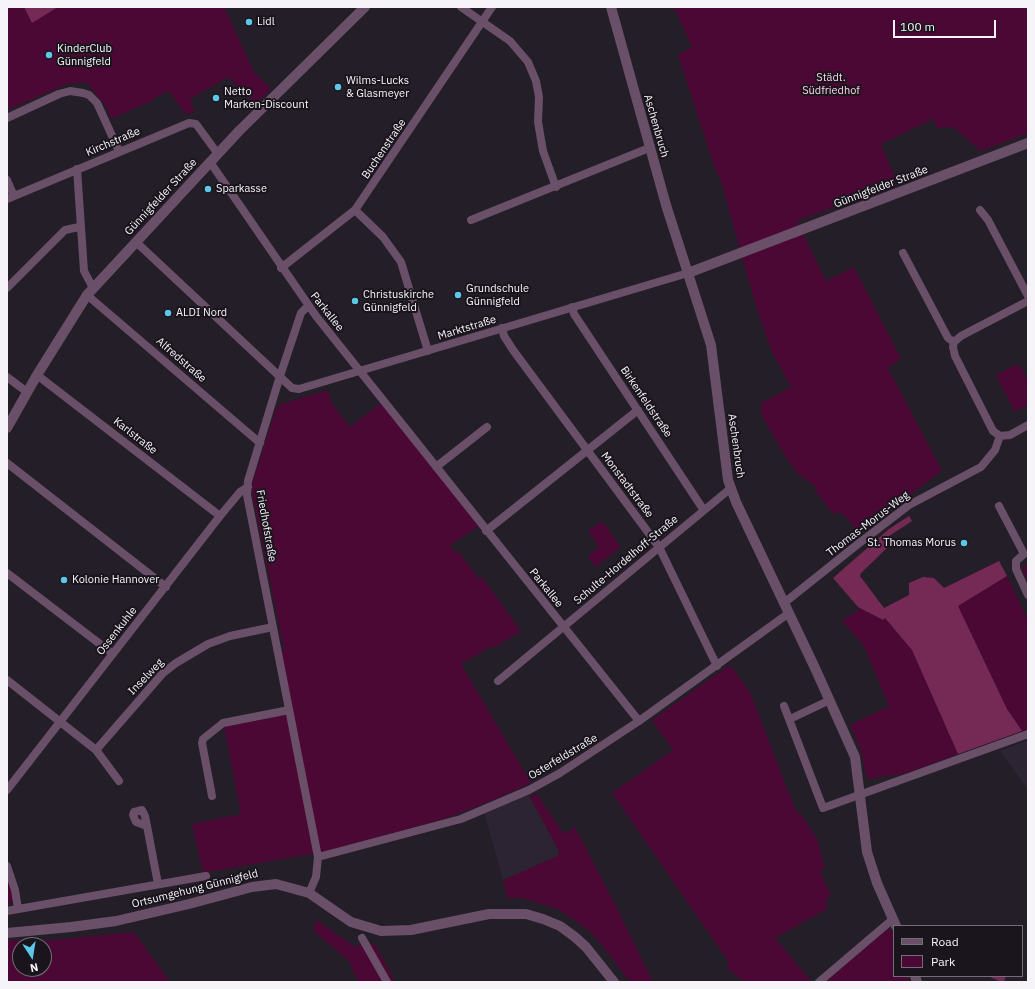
<!DOCTYPE html>
<meta charset="utf-8">
<style>
body{margin:0}
#map{position:relative;width:1035px;height:989px;overflow:hidden;background:#231e27;font-family:"IBM Plex Sans",sans-serif}
canvas{display:block}
.frame{position:absolute;inset:0;border:8px solid #f6f3f9;pointer-events:none}
.legend{position:absolute;left:893px;top:925px;width:130px;height:52px;box-sizing:border-box;background:#1a151d;border:1px solid #726e75;margin:0;padding:5px 7px;list-style:none;font-size:12px;color:#f6f3f9}
.legend li{display:flex;align-items:center;gap:8px;height:20px}
.legend b{width:20px;border:1px solid #726e75}
.north{position:absolute;left:12px;top:937px;width:40px;height:40px;box-sizing:border-box;background:#1a151d;border:1px solid #726e75;border-radius:50%;rotate:168deg;font-size:11px;font-weight:700;line-height:16px;text-align:center;color:#f6f3f9}
.north::after{content:'';display:block;margin:auto;width:14px;height:18px;background:#5cc7e7;clip-path:polygon(50% 0,100% 100%,50% 72%,0 100%)}
.scale{position:absolute;left:893px;top:20px;width:103px;height:18px;box-sizing:border-box;border:2px solid #f6f3f9;border-top:0;padding-left:5px;font-size:12px;line-height:14px;white-space:nowrap;color:#f6f3f9;-webkit-text-stroke:3px #1a151d;paint-order:stroke}
</style>
<div id="map">
<canvas width="1035" height="989"></canvas>
<div class="frame"></div>
<ul class="legend">
<li><b style="height:5px;background:#6a4f68"></b>Road</li>
<li><b style="height:11px;background:#4c0834"></b>Park</li>
</ul>
<div class="north">N</div>
<div class="scale">100 m</div>
</div>
<script>
const ctx = document.querySelector('canvas').getContext('2d');
ctx.lineJoin = 'round';
function fillPath(path, color) { ctx.fillStyle = color; ctx.fill(path, 'evenodd'); }
const toPath = rows => new Path2D(rows.map(r => 'M' + r).join(''));
function trace(path, color, width, dash) { ctx.strokeStyle = color; ctx.lineWidth = width; ctx.lineCap = dash ? 'butt' : 'round'; ctx.setLineDash(dash || []); ctx.stroke(path); }
function label(font, color, halo, rows, align = 'center') {
  ctx.font = font + ' "IBM Plex Sans",sans-serif'; ctx.lineWidth = 4; ctx.setLineDash([]); ctx.textBaseline = 'middle'; ctx.strokeStyle = halo; ctx.fillStyle = color; for (const [text, x, y, turn = 0] of rows) {
    ctx.save(); ctx.translate(x, y); ctx.rotate((+turn || 0) * Math.PI / 180); ctx.textAlign = isNaN(turn) ? turn : align; if (halo) ctx.strokeText(text, 0, 0); ctx.fillText(text, 0, 0); ctx.restore();
  }
}
const built = toPath([
 [1028,740,1028,790,1000,751],
 [523,794,530,797,559,851,558,856,503,880,484,812]
]);
const green = toPath([
 [7,7,24,7,32,23,58,7,101,7,102,9,105,7,224,7,254,72,271,89,256,104,228,77,190,99,193,104,191,105,195,111,186,115,169,91,155,97,156,99,111,119,106,106,86,82,67,84,7,110],
 [674,7,1028,7,1028,133,981,151,953,127,937,128,933,119,881,144,897,183,797,221,826,281,854,267,901,359,888,368,942,471,859,532,841,512,839,514,837,512,833,514,815,490,816,487,797,473,782,451,762,416,761,403,791,387,772,352,755,303,721,181,715,169,678,55,692,47],
 [1015,365,1021,367,1028,381,1028,405,1015,412,996,375],
 [328,390,331,402,350,427,381,403,479,526,450,545,455,553,458,551,479,579,482,577,521,631,494,648,492,646,461,664,531,783,481,805,443,819,382,836,322,852,203,873,192,824,241,814,224,726,293,712,281,652,284,649,251,487,276,409,279,405],
 [602,521,621,547,595,567,588,556,599,547,588,531],
 [1028,564,1028,582,1021,568],
 [1007,576,1028,620,1028,729,1022,731,1007,709,958,606],
 [861,608,882,620,885,618,912,650,958,754,907,773,867,779,860,747,850,725,889,706,864,646,842,621],
 [730,665,750,692,797,814,800,813,817,839,825,869,819,871,831,894,826,900,827,909,775,938,812,982,744,982,728,969,728,961,724,955,612,793,673,750,652,720],
 [537,794,564,834,575,827,616,906,653,982,630,982,598,940,588,930,560,910,523,898,507,898,503,880,558,856,559,851,530,797],
 [7,876,12,891,14,902,7,903],
 [315,919,354,946,375,944,395,982,358,982,349,961,314,931],
 [887,929,891,930,894,935,894,976,908,976,908,982,825,982],
 [134,932,170,982,7,982,7,940,43,941],
 [20,945,44,945,44,969,20,969]
]);
const forest = toPath([
 [24,7,58,7,32,23],
 [909,516,912,521,883,540,888,547,861,573,860,576,884,608,909,595,909,583,923,577,934,578,944,588,999,561,1007,576,958,606,1007,709,1022,731,958,754,912,650,885,618,883,620,858,607,833,578,889,529],
 [988,976,1006,976,1004,982,1001,982]
]);
const minor = toPath([
 [461,7,510,41,528,62,536,81,539,97,538,122,543,151,556,187],
 [7,118,59,94,70,91,83,93,89,95,97,103,119,151],
 [210,162,316,316,639,721],
 [77,169,84,271,93,288],
 [7,180,14,196],
 [7,199,189,123,196,124,218,154],
 [355,210,383,237,401,262,428,351],
 [980,210,988,220,1028,296],
 [471,220,649,148],
 [136,242,292,388,299,389,688,273],
 [903,253,948,338,954,342],
 [281,268,355,210,492,7],
 [7,288,65,230,79,227],
 [87,295,260,443],
 [308,306,301,313,280,376,248,481,247,495,318,857,316,877,309,893],
 [572,307,574,314,703,509],
 [502,328,504,336,513,350,659,547,717,666],
 [954,342,953,347,955,356,993,431,1000,436,1010,435,1028,425],
 [954,342,961,336,1028,301],
 [37,375,220,516],
 [7,377,27,392],
 [7,463,166,587],
 [436,467,487,427],
 [999,506,1024,554,1016,561,1016,569,1028,595],
 [486,531,638,410],
 [7,573,113,654],
 [784,603,858,544,909,505,981,467,995,450,1000,436],
 [7,680,96,750,119,781],
 [498,681,731,488],
 [784,706,823,808,1028,734],
 [790,719,830,700],
 [96,750,163,673,176,663,208,644,230,636,273,627],
 [7,790,220,516,240,492,248,487],
 [212,796,202,743,203,739,223,723,289,710],
 [147,826,136,822,133,815,134,812,142,810,145,816,147,826,158,884],
 [318,857,461,819,529,790,560,773,639,721,789,613],
 [7,866,15,890,18,909],
 [7,911,206,876],
 [362,938,387,982],
 [819,982,893,919]
]);
const tertiary = toPath([
 [611,7,666,205,711,345,728,480,736,502,815,668,855,757,867,852,877,883,896,926],
 [688,273,1028,143],
 [7,428,37,375,87,295,239,131,365,7],
 [7,933,71,927,116,921,189,904,252,887,276,884,309,893,351,922,381,931,411,930,489,914,526,914,543,919,560,926,575,937,586,947,614,982],
 [915,976,917,982]
]);
const markers = [
 [249,22,4,"#5cc7e7"],
 [49,55,4,"#5cc7e7"],
 [338,87,4,"#5cc7e7"],
 [216,98,4,"#5cc7e7"],
 [208,189,4,"#5cc7e7"],
 [458,295,4,"#5cc7e7"],
 [355,301,4,"#5cc7e7"],
 [168,313,4,"#5cc7e7"],
 [964,543,4,"#5cc7e7"],
 [64,580,4,"#5cc7e7"]
];
const poiNames = [
 ["Lidl",257,22],
 ["KinderClub",57,49],
 ["Günnigfeld",57,62],
 ["Wilms-Lucks",346,81],
 ["& Glasmeyer",346,94],
 ["Netto",224,92],
 ["Marken-Discount",224,105],
 ["Sparkasse",216,189],
 ["Grundschule",466,289],
 ["Günnigfeld",466,302],
 ["Christuskirche",363,295],
 ["Günnigfeld",363,308],
 ["ALDI Nord",176,313],
 ["St. Thomas Morus",956,543,"right"],
 ["Kolonie Hannover",72,580]
];
const parkNames = [
 ["Städt.",831,78],
 ["Südfriedhof",831,91]
];
const streetNames = [
 ["Aschenbruch",656,126,74],
 ["Kirchstraße",113,142,-23],
 ["Buchenstraße",384,149,-56],
 ["Günnigfelder Straße",881,187,-21],
 ["Günnigfelder Straße",161,197,-47],
 ["Parkallee",327,312,52],
 ["Marktstraße",467,328,-17],
 ["Alfredstraße",181,360,41],
 ["Birkenfeldstraße",646,402,56],
 ["Karlstraße",135,436,38],
 ["Aschenbruch",736,446,82],
 ["Monstadtstraße",627,485,53],
 ["Thomas-Morus-Weg",868,524,-37],
 ["Friedhofstraße",266,526,80],
 ["Schulte-Hordelhoff-Straße",626,560,-40],
 ["Parkallee",546,588,51],
 ["Ossenkuhle",117,631,-52],
 ["Inselweg",146,677,-46],
 ["Osterfeldstraße",563,757,-31],
 ["Ortsumgehung Günnigfeld",195,889,-14]
];
fillPath(built, '#2d2433');
fillPath(green, '#4c0834');
fillPath(forest, '#752a56');
trace(minor, '#6a4f68', 8);
trace(tertiary, '#6a4f68', 10);
for (const [x, y, r, color] of markers) { const dot = new Path2D(); dot.arc(x, y, r, 0, 2 * Math.PI); ctx.fillStyle = color; ctx.fill(dot); trace(dot, '#1a151d', 1.5); }
label('11px', '#f6f3f9', '#1a151d', poiNames, 'left');
label('11px', '#fdcfe6', '#1a151d', parkNames);
label('11px', '#f6f3f9', '#1a151d', streetNames);
</script>
